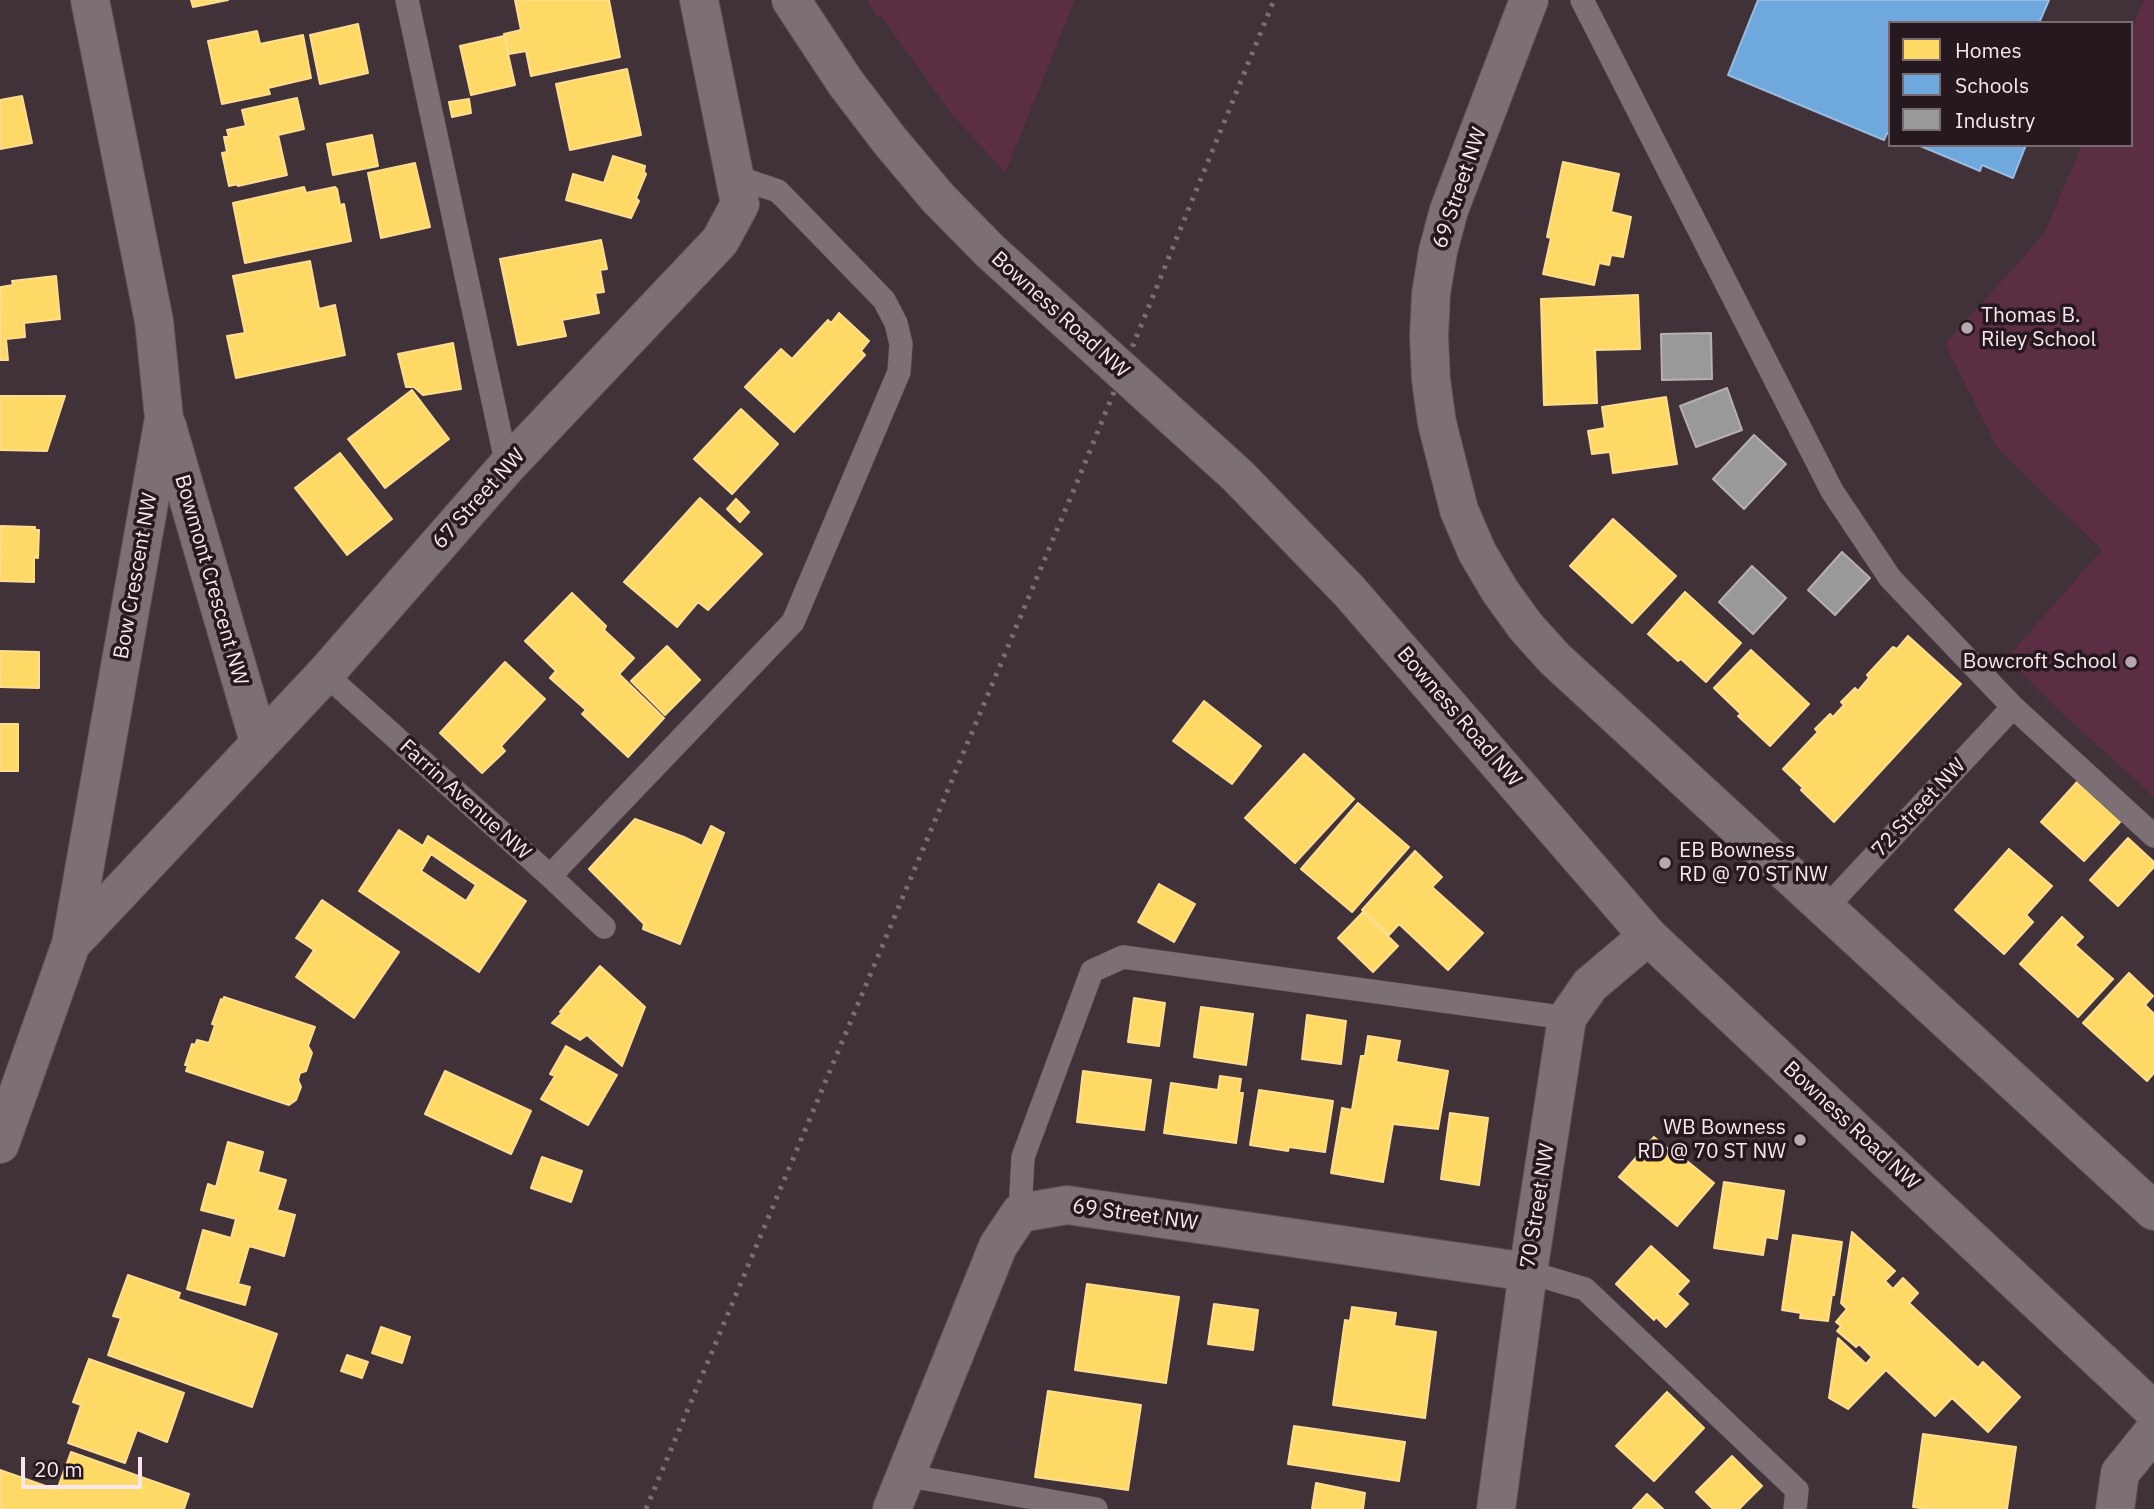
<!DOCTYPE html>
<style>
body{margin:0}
#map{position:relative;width:2154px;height:1509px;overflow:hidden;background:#413139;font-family:"IBM Plex Sans",sans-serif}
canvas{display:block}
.legend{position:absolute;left:1888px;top:21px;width:245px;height:126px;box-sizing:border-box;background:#25181e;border:2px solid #7a6a71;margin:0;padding:9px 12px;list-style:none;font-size:21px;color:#f9e6ee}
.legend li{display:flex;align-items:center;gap:14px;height:35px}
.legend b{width:35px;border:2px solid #7a6a71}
.scale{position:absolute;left:21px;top:1457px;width:121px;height:32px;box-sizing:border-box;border:4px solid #f9e6ee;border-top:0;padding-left:9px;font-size:21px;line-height:24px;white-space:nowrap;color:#f9e6ee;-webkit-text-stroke:5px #25181e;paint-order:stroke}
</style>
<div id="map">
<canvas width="2154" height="1509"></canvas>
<ul class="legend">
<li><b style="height:19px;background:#ffd966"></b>Homes</li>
<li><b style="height:19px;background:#6fa8dc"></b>Schools</li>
<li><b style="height:19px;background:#999"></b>Industry</li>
</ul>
<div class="scale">20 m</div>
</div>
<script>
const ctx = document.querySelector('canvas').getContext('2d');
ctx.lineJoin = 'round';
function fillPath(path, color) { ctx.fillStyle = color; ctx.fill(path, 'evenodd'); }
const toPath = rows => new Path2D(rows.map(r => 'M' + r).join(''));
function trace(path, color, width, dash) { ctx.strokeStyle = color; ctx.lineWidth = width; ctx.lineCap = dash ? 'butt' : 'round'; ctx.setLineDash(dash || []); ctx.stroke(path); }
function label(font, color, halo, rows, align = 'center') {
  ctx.font = font + ' "IBM Plex Sans",sans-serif'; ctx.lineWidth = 7; ctx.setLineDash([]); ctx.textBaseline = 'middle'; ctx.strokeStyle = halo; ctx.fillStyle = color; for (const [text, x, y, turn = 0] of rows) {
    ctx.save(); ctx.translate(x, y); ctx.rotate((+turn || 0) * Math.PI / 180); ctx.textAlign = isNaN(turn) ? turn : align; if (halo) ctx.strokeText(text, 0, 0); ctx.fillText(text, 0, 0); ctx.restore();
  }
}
const green = toPath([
 [867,0,1075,0,1005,173,950,112,881,16,878,18],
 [2144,0,2154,0,2154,797,2062,713,2007,658,2102,550,1997,447,1945,344,2044,234,2082,145,2131,145,2131,29]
]);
const homes = toPath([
 [191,0,228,0,193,7,191,0],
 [515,0,609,0,620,57,531,76,526,51,509,54,504,34,521,30,515,0],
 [358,24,368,73,320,84,310,35,358,24],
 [257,31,260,44,303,35,311,78,268,88,270,94,222,104,208,41,257,31],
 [504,36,515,85,471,95,460,46,504,36],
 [627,69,641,135,570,150,556,84,627,69],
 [22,96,32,143,0,149,0,100,22,96],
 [297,98,304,129,278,135,287,175,238,186,238,184,229,186,222,153,227,152,224,137,229,137,227,130,246,126,242,110,297,98],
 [469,99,471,113,452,117,449,102,469,99],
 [372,135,378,166,333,175,327,144,372,135],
 [613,156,645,166,644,172,646,174,636,198,639,201,631,218,566,200,573,174,604,183,613,156],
 [1563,162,1619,174,1611,212,1631,217,1623,257,1611,255,1609,265,1599,263,1594,285,1543,274,1551,238,1547,237,1563,162],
 [415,163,430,227,381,238,368,173,415,163],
 [304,187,306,193,335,187,337,189,340,205,344,204,351,241,245,263,233,203,304,187],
 [601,240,607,269,600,270,604,292,595,293,599,313,562,320,566,336,518,345,500,259,601,240],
 [310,261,319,309,335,305,345,355,236,378,227,336,245,333,233,276,310,261],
 [56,276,60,319,24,323,25,337,6,339,8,360,0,360,1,287,13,285,12,281,56,276],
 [1638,295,1640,349,1595,350,1597,403,1544,405,1541,299,1638,295],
 [839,313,869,341,861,351,865,355,794,432,745,387,781,349,792,359,828,320,831,323,839,313],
 [453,343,461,389,423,395,414,387,406,387,398,354,453,343],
 [412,390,449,439,385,488,348,439,412,390],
 [0,396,65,396,47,451,0,450,0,396],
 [1666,397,1677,464,1613,473,1610,452,1592,454,1588,431,1605,428,1602,407,1666,397],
 [741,409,778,444,732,494,694,459,741,409],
 [340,453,392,519,347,555,295,488,340,453],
 [700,498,762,554,708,610,698,602,677,627,624,582,700,498],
 [736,499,749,512,740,522,727,509,736,499],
 [1613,519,1676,576,1632,623,1570,566,1613,519],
 [1,526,35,527,35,530,39,530,38,558,34,557,34,582,0,581,1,526],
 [1685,592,1741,643,1706,682,1681,659,1678,661,1648,634,1685,592],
 [572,593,606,626,604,630,634,658,619,674,664,718,628,757,582,714,586,710,550,678,556,671,525,641,572,593],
 [1908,636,1961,684,1834,822,1801,790,1803,788,1783,769,1818,732,1815,729,1830,714,1833,717,1844,705,1841,702,1855,688,1858,691,1869,678,1867,675,1893,647,1897,649,1908,636],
 [667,646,700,680,665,715,631,681,667,646],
 [1751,650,1809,704,1770,746,1738,716,1741,714,1714,688,1751,650],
 [0,651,39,652,39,688,0,687,0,651],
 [505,662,545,699,501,746,505,751,482,773,440,733,505,662],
 [1204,701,1261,746,1232,784,1173,741,1204,701],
 [0,724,18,724,18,771,0,771,0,724],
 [1304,754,1354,799,1295,863,1245,818,1304,754],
 [2077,782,2121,821,2084,861,2041,822,2077,782],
 [1358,803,1409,847,1352,912,1301,869,1358,803],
 [635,819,684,837,702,846,711,826,724,833,680,944,643,929,644,924,589,869,635,819],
 [399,830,423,846,428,836,526,901,479,972,359,891,399,830],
 [431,854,476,885,466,901,421,871,431,854],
 [2128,838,2154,862,2154,867,2118,906,2090,880,2128,838],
 [2009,849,2052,886,2026,915,2033,922,2004,954,1955,910,2009,849],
 [1415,851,1442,877,1432,887,1483,933,1448,970,1399,924,1389,935,1362,910,1415,851],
 [1159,884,1195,904,1174,942,1138,922,1159,884],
 [322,900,399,952,354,1018,296,977,314,950,296,938,322,900],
 [1363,912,1398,946,1373,972,1338,938,1363,912],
 [2062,917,2083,937,2075,945,2113,979,2078,1017,2020,964,2062,917],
 [600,966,645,1007,622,1066,587,1035,580,1040,552,1023,562,1013,560,1012,600,966],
 [2129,973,2153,996,2145,1005,2154,1014,2154,1073,2147,1081,2083,1023,2129,973],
 [224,997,315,1027,308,1046,312,1053,306,1071,300,1073,298,1080,301,1087,296,1100,289,1105,186,1071,188,1065,185,1065,192,1044,195,1045,197,1040,209,1043,215,1025,212,1024,221,999,223,1001,224,997],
 [1134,998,1165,1003,1159,1046,1128,1042,1134,998],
 [1201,1007,1253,1014,1246,1065,1194,1057,1201,1007],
 [1307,1015,1346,1021,1341,1064,1302,1059,1307,1015],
 [1368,1036,1400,1041,1396,1062,1448,1071,1438,1129,1393,1124,1383,1182,1331,1173,1342,1108,1352,1110,1361,1056,1365,1056,1368,1036],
 [566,1046,617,1075,588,1125,541,1099,555,1076,550,1074,566,1046],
 [445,1071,531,1111,511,1154,425,1114,445,1071],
 [1083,1071,1151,1080,1144,1130,1077,1122,1083,1071],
 [1220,1076,1241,1079,1239,1093,1243,1093,1236,1143,1164,1133,1171,1083,1218,1090,1220,1076],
 [1259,1090,1333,1101,1325,1152,1289,1147,1288,1151,1250,1145,1259,1090],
 [1450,1113,1488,1118,1479,1185,1441,1179,1450,1113],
 [1654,1137,1685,1163,1687,1161,1714,1183,1677,1226,1619,1177,1654,1137],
 [228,1142,263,1152,258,1172,286,1180,277,1210,295,1215,284,1256,249,1246,238,1284,250,1287,245,1305,187,1289,203,1230,231,1238,236,1219,201,1210,208,1184,216,1187,228,1142],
 [542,1157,582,1171,571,1202,531,1188,542,1157],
 [1724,1182,1784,1191,1777,1239,1766,1237,1763,1255,1714,1248,1724,1182],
 [1852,1232,1895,1271,1885,1281,1893,1289,1903,1278,1918,1293,1909,1303,1978,1368,1983,1362,2020,1397,1988,1432,1952,1398,1935,1416,1886,1370,1848,1409,1829,1398,1838,1338,1866,1364,1872,1357,1859,1344,1856,1347,1837,1331,1841,1326,1836,1322,1847,1309,1841,1303,1852,1232],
 [1793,1235,1842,1242,1834,1295,1832,1294,1828,1321,1800,1318,1801,1313,1782,1310,1793,1235],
 [1651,1246,1689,1281,1677,1294,1688,1304,1666,1327,1656,1317,1654,1320,1616,1284,1651,1246],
 [128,1275,180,1293,178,1299,277,1334,252,1407,108,1355,121,1318,113,1316,128,1275],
 [1087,1284,1179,1297,1166,1383,1075,1370,1087,1284],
 [1214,1304,1258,1310,1253,1350,1208,1344,1214,1304],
 [1352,1307,1396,1313,1394,1326,1436,1332,1425,1418,1333,1405,1345,1320,1350,1321,1352,1307],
 [381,1327,410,1337,402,1363,372,1353,381,1327],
 [347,1355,368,1362,362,1378,341,1371,347,1355],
 [89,1359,184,1393,167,1442,137,1430,125,1463,68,1443,81,1405,73,1402,89,1359],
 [1048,1391,1141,1405,1128,1490,1035,1477,1048,1391],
 [1667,1392,1704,1428,1654,1481,1616,1446,1667,1392],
 [1294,1426,1405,1442,1399,1481,1288,1464,1294,1426],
 [1923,1434,2016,1447,2007,1509,1927,1509,1913,1507,1923,1434],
 [71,1452,189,1494,184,1509,0,1509,0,1470,57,1490,71,1452],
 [1732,1456,1762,1486,1739,1509,1713,1509,1696,1492,1732,1456],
 [1316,1483,1365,1493,1363,1509,1312,1509,1316,1483],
 [1647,1494,1663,1509,1633,1509,1647,1494]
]);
const schools = toPath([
 [1758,0,2049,0,2039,23,1890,23,1890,134,1887,133,1884,140,1728,75,1758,0],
 [1918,145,2026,145,2013,178,1982,165,1980,171,1918,145]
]);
const industry = toPath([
 [1711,333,1712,379,1662,380,1661,334,1711,333],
 [1727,388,1742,430,1696,447,1680,406,1727,388],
 [1754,435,1786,464,1744,509,1713,479,1754,435],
 [1842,552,1870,578,1835,615,1808,590,1842,552],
 [1752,566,1786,598,1753,634,1719,602,1752,566]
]);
const service = toPath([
 [407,0,507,466],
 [1582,0,1832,491,1890,578,2013,707,2154,836],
 [325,674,550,876,604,927],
 [550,876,793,622,899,372,901,344,896,323,884,300,778,191,736,177],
 [1826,908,2013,707],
 [1020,1213,1023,1157,1092,971,1123,957,1567,1018],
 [1528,1272,1585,1289,1797,1490,1795,1509],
 [904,1475,1096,1509]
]);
const minor = toPath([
 [1529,0,1449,210,1438,251,1431,294,1429,337,1431,380,1437,423,1459,510,1477,552,1500,591,1526,627,1555,659,2154,1211],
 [167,426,259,742],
 [71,944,325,674,507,466,720,241,740,204,699,0],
 [0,1144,71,944,164,418,154,321,90,0],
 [892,1509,998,1246,1020,1213,1067,1205,1528,1272],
 [1496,1509,1528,1272,1567,1018,1590,985,1648,936],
 [2115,1509,2120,1473,2154,1431]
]);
const tertiary = toPath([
 [791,0,845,82,890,141,938,198,990,251,1238,476,1350,592,1648,936,2154,1411]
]);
const rail = toPath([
 [646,1509,1080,475,1274,0]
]);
const markers = [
 [1967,328,7,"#b9a7af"],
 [2131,662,7,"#b9a7af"],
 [1665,863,7,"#b9a7af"],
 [1800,1140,7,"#b9a7af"]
];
const streetNames = [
 ["69 Street NW",1460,188,-71],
 ["Bowness Road NW",1060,315,42],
 ["67 Street NW",479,499,-48],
 ["Bow Crescent NW",136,576,-80],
 ["Bowmont Crescent NW",211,580,74],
 ["Bowness Road NW",1459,717,49],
 ["Farrin Avenue NW",465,800,42],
 ["72 Street NW",1919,808,-47],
 ["Bowness Road NW",1851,1126,43],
 ["70 Street NW",1538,1206,-81],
 ["69 Street NW",1135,1215,8]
];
const poiNames = [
 ["Thomas B.",1981,316],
 ["Riley School",1981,340],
 ["Bowcroft School",2117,662,"right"],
 ["EB Bowness",1679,851],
 ["RD @ 70 ST NW",1679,875],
 ["WB Bowness",1786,1128,"right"],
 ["RD @ 70 ST NW",1786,1152,"right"]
];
fillPath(green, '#5b2e44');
fillPath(homes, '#ffd966');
trace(homes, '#fddd8f', 2);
fillPath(schools, '#6fa8dc');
trace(schools, '#98bbe1', 2);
fillPath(industry, '#999');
trace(industry, '#b6b0b2', 2);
trace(service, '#5d4f56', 24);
trace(minor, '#5d4f56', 40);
trace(tertiary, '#5d4f56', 40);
trace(service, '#7c6f75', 23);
trace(minor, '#7c6f75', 38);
trace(tertiary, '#7c6f75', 38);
trace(rail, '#7a6d73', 5, [3.5, 7]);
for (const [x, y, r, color] of markers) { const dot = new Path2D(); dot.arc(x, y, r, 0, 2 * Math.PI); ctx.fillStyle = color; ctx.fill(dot); trace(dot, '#25181e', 2.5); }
label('21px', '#f9e6ee', '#25181e', streetNames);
label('21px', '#f9e6ee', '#25181e', poiNames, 'left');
</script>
